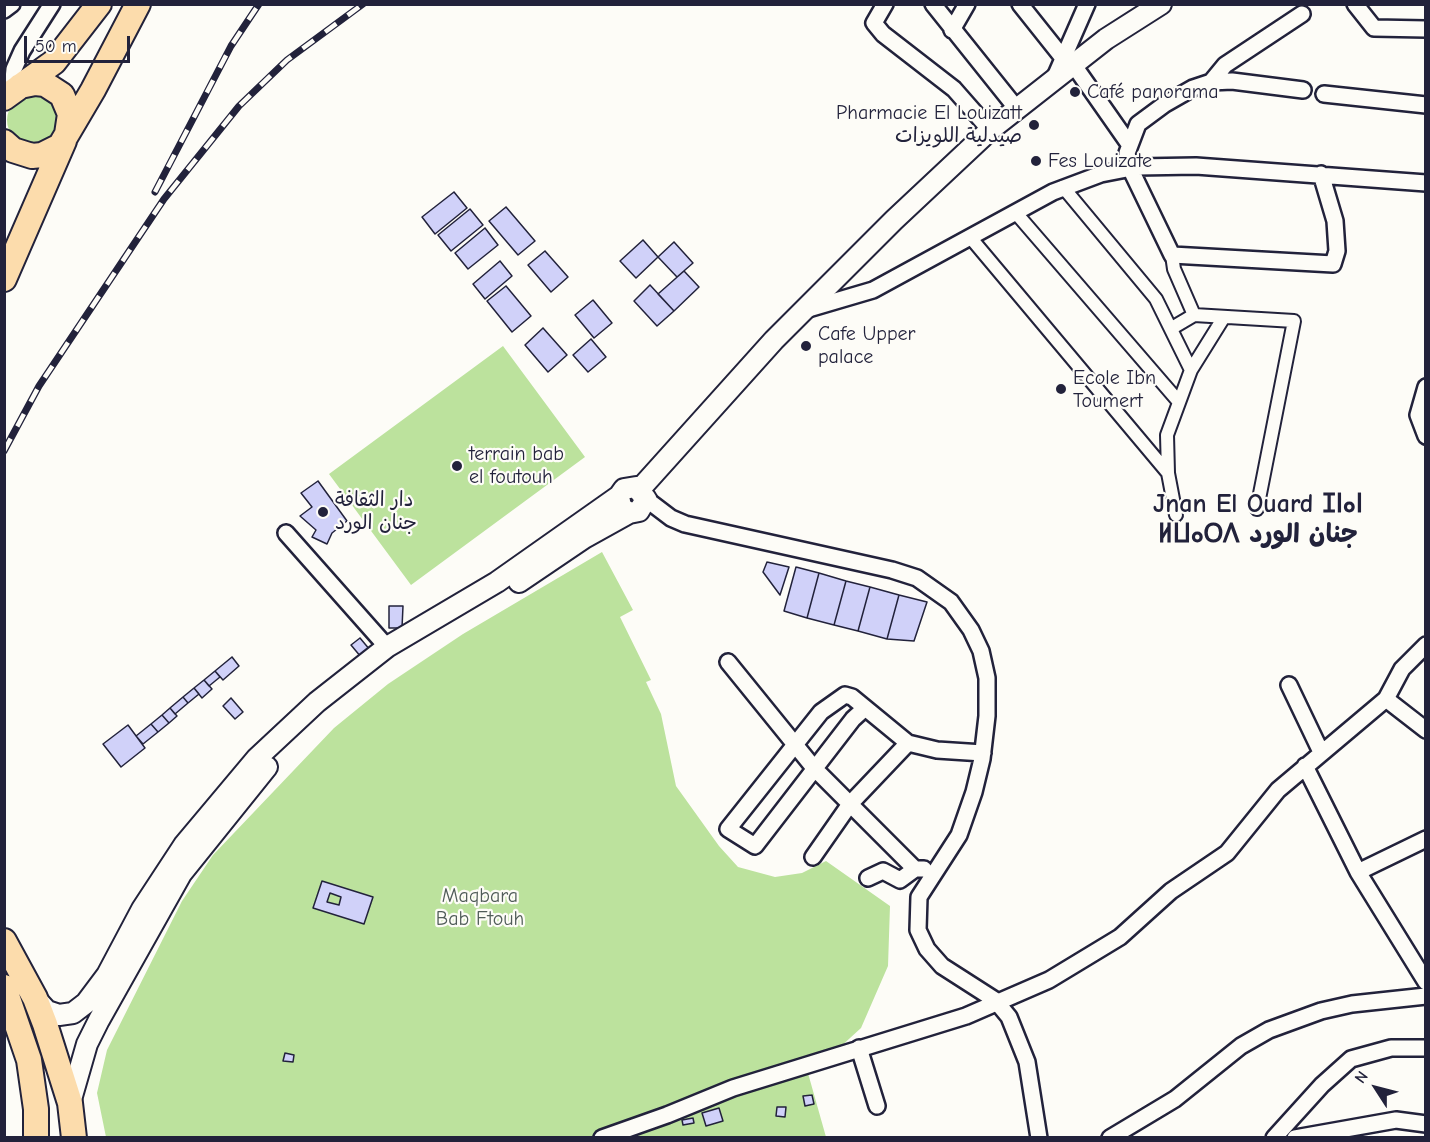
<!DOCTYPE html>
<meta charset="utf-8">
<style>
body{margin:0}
#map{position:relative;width:1430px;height:1142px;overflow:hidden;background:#fdfcf7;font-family:"Comic Neue",sans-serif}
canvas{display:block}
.frame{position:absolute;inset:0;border:6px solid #22223b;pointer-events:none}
.north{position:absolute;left:1346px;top:1058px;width:60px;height:60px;-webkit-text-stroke:4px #fdfcf7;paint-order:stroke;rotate:306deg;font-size:16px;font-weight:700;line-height:24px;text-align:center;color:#22223b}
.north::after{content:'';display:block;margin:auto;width:21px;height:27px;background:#22223b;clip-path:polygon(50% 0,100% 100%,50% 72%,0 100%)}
.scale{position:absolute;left:24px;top:36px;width:106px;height:27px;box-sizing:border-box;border:3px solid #22223b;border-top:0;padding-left:8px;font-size:18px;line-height:21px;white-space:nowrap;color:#22223b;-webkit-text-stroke:4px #fdfcf7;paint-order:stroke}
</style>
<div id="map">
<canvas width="1430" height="1142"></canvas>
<div class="frame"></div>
<div class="north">N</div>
<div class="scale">50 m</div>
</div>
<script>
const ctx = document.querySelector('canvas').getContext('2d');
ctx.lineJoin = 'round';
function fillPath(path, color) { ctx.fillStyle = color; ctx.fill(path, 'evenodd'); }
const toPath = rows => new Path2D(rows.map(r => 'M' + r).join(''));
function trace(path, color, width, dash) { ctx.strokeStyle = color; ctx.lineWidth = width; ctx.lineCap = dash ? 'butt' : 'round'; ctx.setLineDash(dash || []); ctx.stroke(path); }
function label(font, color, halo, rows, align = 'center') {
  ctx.font = font + ' "Comic Neue","Playpen Sans Arabic","Noto Sans Tifinagh",sans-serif'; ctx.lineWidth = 4.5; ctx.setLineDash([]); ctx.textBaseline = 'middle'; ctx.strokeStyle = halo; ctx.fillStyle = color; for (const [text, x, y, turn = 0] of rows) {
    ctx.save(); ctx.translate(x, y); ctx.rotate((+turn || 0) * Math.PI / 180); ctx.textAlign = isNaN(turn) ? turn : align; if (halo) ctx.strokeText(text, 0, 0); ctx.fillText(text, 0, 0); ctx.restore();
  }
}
const green = toPath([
 '7 120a25 25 0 1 1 50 0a25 25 0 1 1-50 0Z',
 [503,346,585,457,411,585,329,474],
 [602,552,633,610,620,617,651,680,646,682,661,714,676,786,719,846,738,867,775,877,802,873,826,861,890,906,888,966,861,1028,838,1049,804,1059,826,1137,106,1137,97,1093,107,1050,182,901,213,855,334,728,388,684,463,634]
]);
const building = toPath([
 [454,192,467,208,435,234,422,217,454,192],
 [506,207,535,241,518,255,489,221,506,207],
 [470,209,483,225,451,251,438,235,470,209],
 [485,228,498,245,468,269,455,253,485,228],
 [643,240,658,257,636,278,620,261,643,240],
 [674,242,693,263,677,277,658,257,674,242],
 [545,251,568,277,551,292,528,265,545,251],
 [500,261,512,276,485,299,473,284,500,261],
 [684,271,699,287,674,311,658,294,684,271],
 [650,285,674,311,657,326,634,301,650,285],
 [506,286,531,316,512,332,487,301,506,286],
 [593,300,612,323,594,338,575,315,593,300],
 [543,328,567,355,548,372,525,345,543,328],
 [591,339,606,357,588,372,573,355,591,339],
 [318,481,347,521,332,533,327,544,312,537,316,530,300,516,312,507,301,493,318,481],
 [767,562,789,567,780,595,763,572,767,562],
 [796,567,819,573,807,618,784,611,796,567],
 [819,573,846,581,834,625,807,618,819,573],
 [846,581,870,587,858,631,834,625,846,581],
 [870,587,899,595,887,639,858,631,870,587],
 [899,595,927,602,914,641,887,639,899,595],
 [389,606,403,606,402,628,389,628,389,606],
 [360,638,370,650,361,657,351,645,360,638],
 [232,657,239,666,223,680,215,671,232,657],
 [215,671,220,677,209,686,204,680,215,671],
 [204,680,212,689,202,698,194,688,204,680],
 [194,688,199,694,188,703,183,697,194,688],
 [183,697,188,703,175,714,170,708,183,697],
 [231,698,243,712,235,719,223,706,231,698],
 [170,708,177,716,169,723,162,715,170,708],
 [162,715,169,723,158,732,151,724,162,715],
 [151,724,158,732,143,744,136,736,151,724],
 [128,725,145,748,121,767,103,744,128,725],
 [322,881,373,897,364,924,313,908,322,881],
 [330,893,341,897,339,905,327,902,330,893],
 [285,1053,294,1055,293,1062,283,1061,285,1053],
 [812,1095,814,1104,805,1106,803,1096,812,1095],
 [777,1107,786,1107,785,1117,776,1116,777,1107],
 [719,1108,723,1121,706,1126,702,1113,719,1108],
 [693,1118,694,1123,683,1125,682,1120,693,1118]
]);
const pedestrian = toPath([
 [1063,187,1156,299,1191,370],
 [1016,213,1179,402],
 [970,237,1168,473],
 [1172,255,1174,269,1194,315,1294,321,1257,509],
 [1172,328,1194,315],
 [1176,515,1168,473,1167,435,1191,370,1224,317]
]);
const minor = toPath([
 [885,4,874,23,883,34,954,89,990,130],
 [933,4,1017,109],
 [1020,4,1063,58],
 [1355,4,1374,28,1426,29],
 [4,10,12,4],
 [952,30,967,4],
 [1073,64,1129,144],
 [1055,77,1087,4],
 [1211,82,1225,65,1302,14],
 [12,90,14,69,22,51,52,4],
 [1303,90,1232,81,1211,82,1193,88,1165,104,1138,124,1127,153,1130,168,1172,255,1333,264,1337,251,1335,221,1321,174],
 [1324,94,1426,105],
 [805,310,873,290,1053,192,1101,174,1137,167,1196,166,1426,183],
 [1426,387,1418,415,1426,436],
 [646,499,671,518,685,524,892,570,917,578,951,602,971,630,981,651,987,678,987,716,982,759,974,792,959,835,919,897,918,930,927,949,942,966,995,1000,1009,1017,1027,1062,1039,1138],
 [286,533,387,647],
 [1426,645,1402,669,1386,699,1426,730],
 [728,662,814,768,915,869],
 [1289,685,1321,752],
 [864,709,853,719,755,846,728,829,821,712,845,695,852,697,908,743,937,750,983,753],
 [1305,766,1358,872,1426,982],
 [813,857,850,804,908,743],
 [1358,872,1426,839],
 [868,878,883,871,900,880,915,869,924,869],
 [859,1048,877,1106],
 [602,1138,667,1115,733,1088,966,1016,1049,980,1120,937,1171,891,1227,853,1278,790,1386,699],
 [1110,1138,1175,1099,1241,1046,1269,1030,1321,1011,1352,1004,1426,996],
 [1274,1138,1322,1085,1351,1059,1391,1048,1426,1048],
 [1295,1138,1396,1120,1426,1124]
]);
const tertiary = toPath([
 [640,489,774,340,894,220,990,130,1106,39,1161,4],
 [519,582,584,538,629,513],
 [35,998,47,1011,59,1015,73,1013,86,1003,107,975,142,909,184,845,257,758,317,702,387,647,497,582,619,496,624,489,636,487,646,499,639,511,629,513,621,507,619,496],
 [70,1103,87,1044,99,1020,181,874,267,767]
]);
const primary = toPath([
 [20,86,35,83,45,84,62,95,70,114,67,134],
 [4,98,54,62,99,4],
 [4,142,13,150,32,156,42,155,60,146,93,90,138,4],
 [4,279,64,141],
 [4,941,35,998,45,1024,70,1103,74,1138],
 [4,987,29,1060,36,1109,36,1138]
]);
const rail = toPath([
 [155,192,231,46,259,4],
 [4,451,39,386,164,199,239,106,287,60,363,4]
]);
const markers = [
 [1075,92,6,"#22223b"],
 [1034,125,6,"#22223b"],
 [1036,161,6,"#22223b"],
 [806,346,6,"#22223b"],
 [1061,389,6,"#22223b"],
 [457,466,6,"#22223b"],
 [323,512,6,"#22223b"]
];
const poiNames = [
 ["Café panorama",1087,92],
 ["Pharmacie El Louizatt",1022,113,"right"],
 ["صيدلية اللويزات",1022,136,"right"],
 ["Fes Louizate",1048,161],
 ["Cafe Upper",818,334],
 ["palace",818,357],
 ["Ecole Ibn",1073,378],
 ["Toumert",1073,401],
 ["terrain bab",469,454],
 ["el foutouh",469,477],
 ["دار الثقافة",335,500],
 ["جنان الورد",335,523]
];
const parkNames = [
 ["Maqbara",480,896],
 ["Bab Ftouh",480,919]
];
const districtNames = [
 ["Jnan El Ouard ⵊⵏⴰⵏ",1258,505],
 ["ⵍⵡⴰⵔⴷ جنان الورد",1258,535]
];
fillPath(green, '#bce29d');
fillPath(building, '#d0d1f9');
trace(building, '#22223b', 1.5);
trace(pedestrian, '#22223b', 16);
trace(minor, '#22223b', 20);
trace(tertiary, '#22223b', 24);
trace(primary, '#22223b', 28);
trace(pedestrian, '#fdfcf7', 12);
trace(minor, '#fdfcf7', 15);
trace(tertiary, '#fdfcf7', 20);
trace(primary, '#fcdcac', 24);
trace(rail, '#22223b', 7);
trace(rail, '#fdfcf7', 4.5, [14]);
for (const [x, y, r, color] of markers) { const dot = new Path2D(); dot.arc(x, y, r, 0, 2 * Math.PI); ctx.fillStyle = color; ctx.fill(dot); trace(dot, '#fdfcf7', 2); }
label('20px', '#22223b', '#fdfcf7', poiNames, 'left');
label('20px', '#505c58', '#fdfcf7', parkNames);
label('bold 26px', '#22223b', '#fdfcf7', districtNames);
</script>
